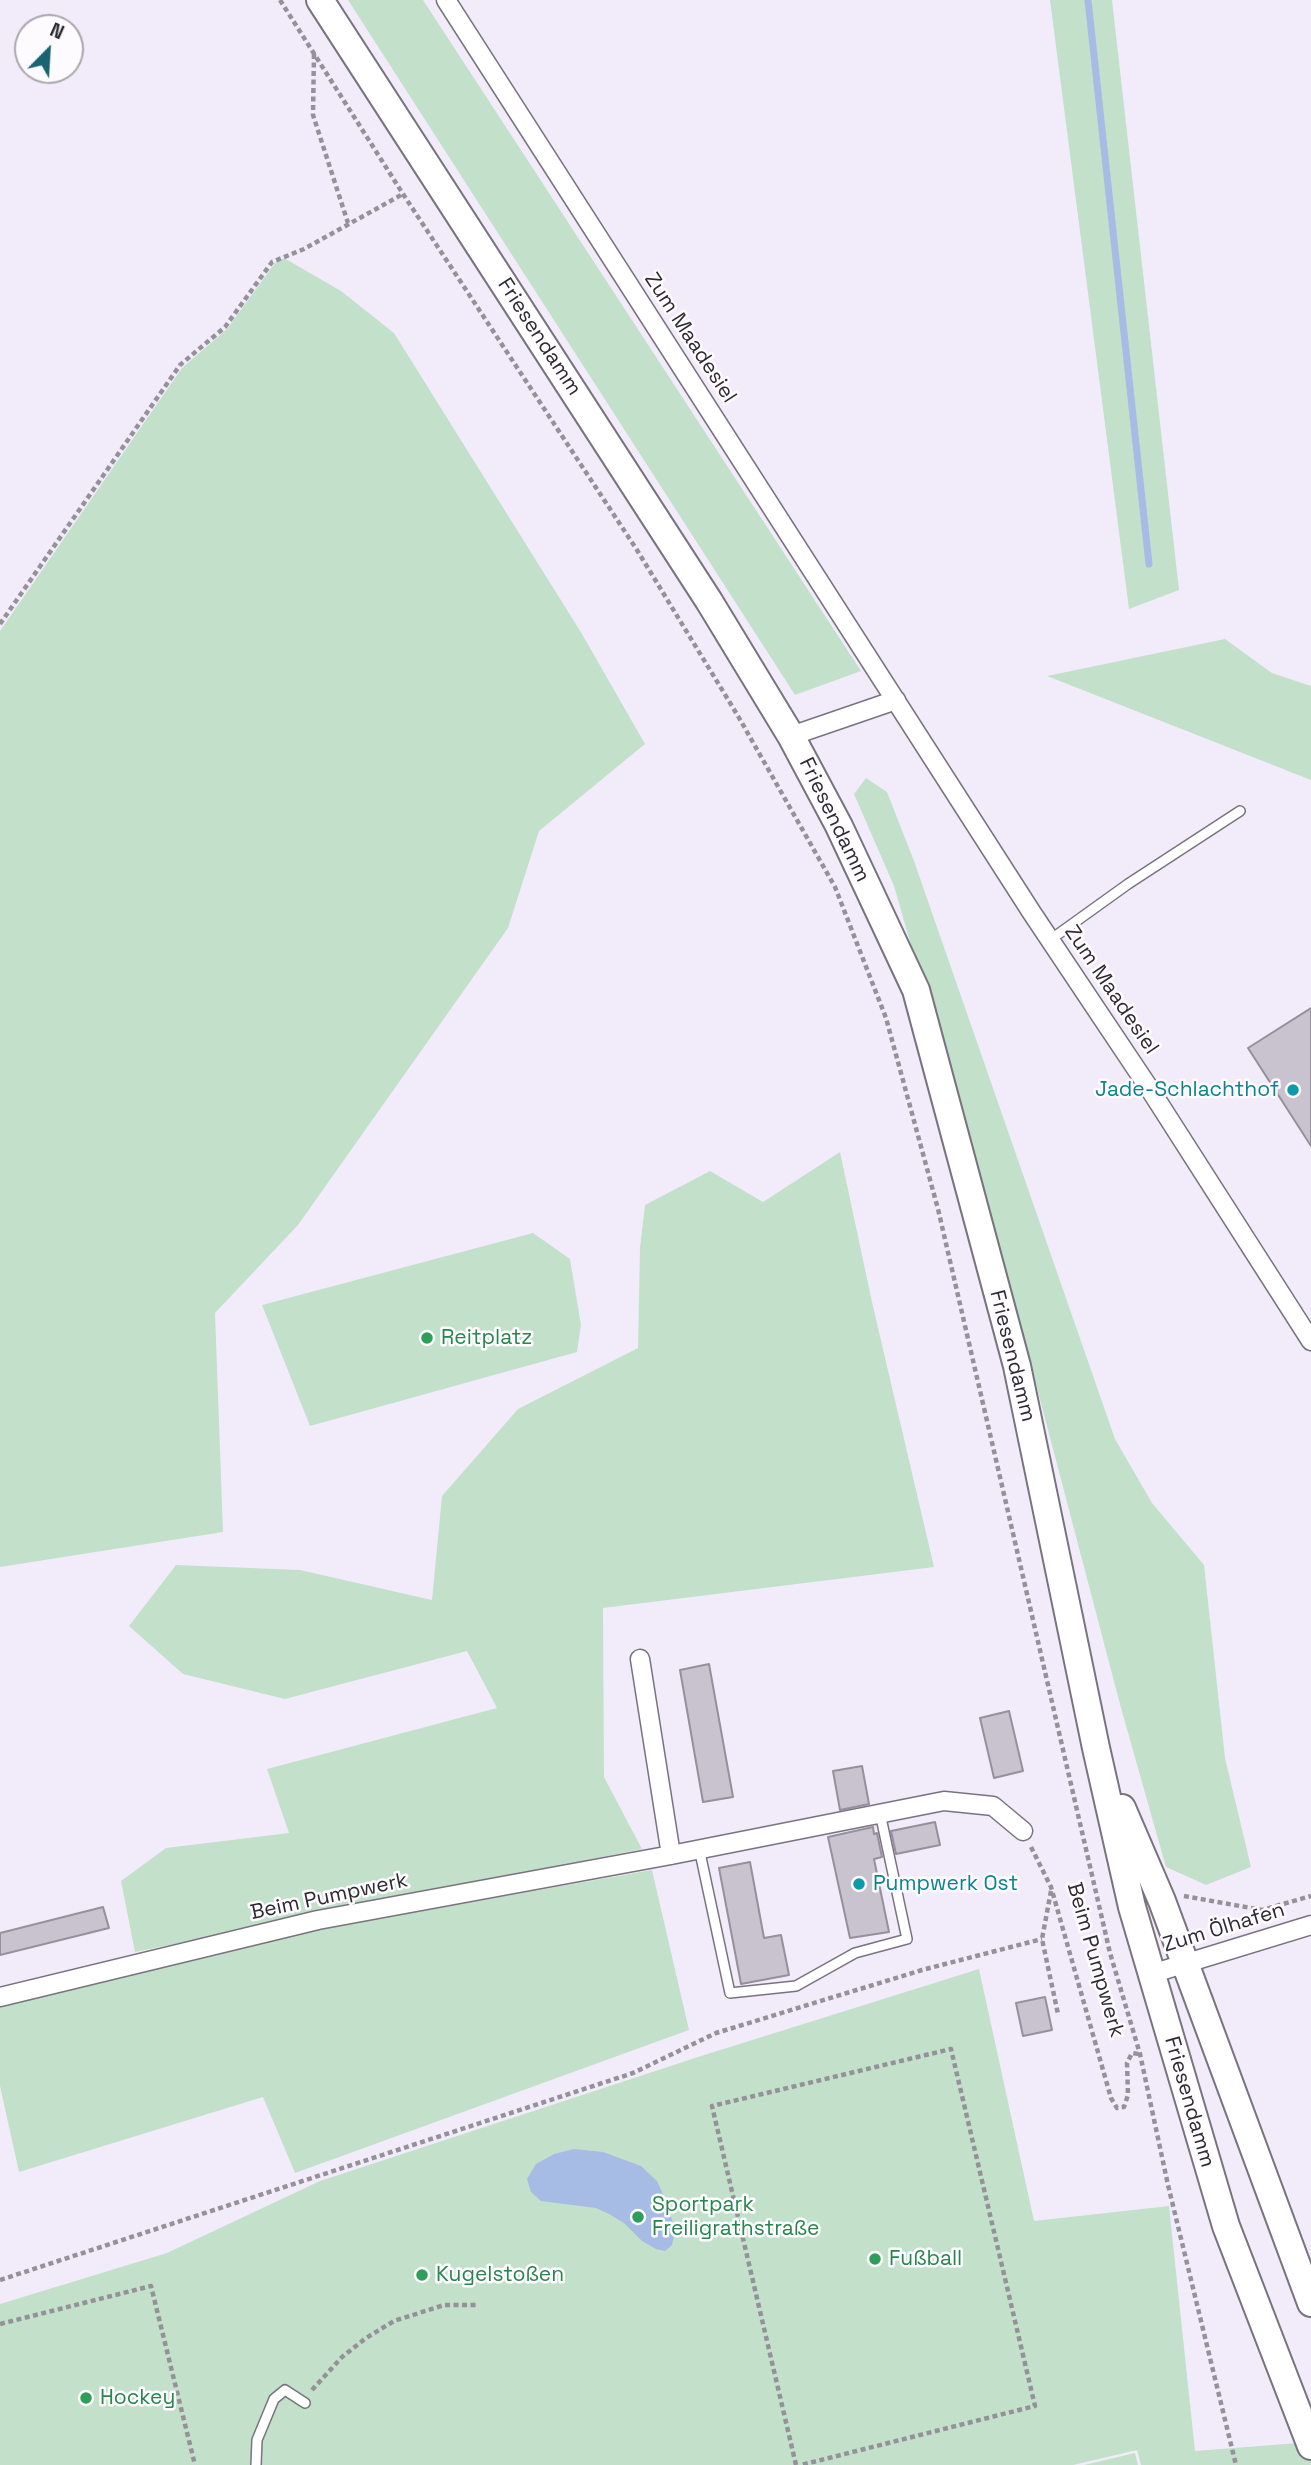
<!DOCTYPE html>
<meta charset="utf-8">
<style>
body{margin:0}
#map{position:relative;width:1311px;height:2465px;overflow:hidden;background:#f2ecfa;font-family:"Space Grotesk",sans-serif}
canvas{display:block}
.north{position:absolute;left:14px;top:14px;width:70px;height:70px;box-sizing:border-box;background:#fdfbfe;border:2px solid #aaa8ac;border-radius:50%;rotate:24deg;font-size:19px;font-weight:700;line-height:28px;text-align:center;color:#2d2b30}
.north::after{content:'';display:block;margin:auto;width:24px;height:32px;background:#196470;clip-path:polygon(50% 0,100% 100%,50% 72%,0 100%)}
</style>
<div id="map">
<canvas width="1311" height="2465"></canvas>
<div class="north">N</div>
</div>
<script>
const ctx = document.querySelector('canvas').getContext('2d');
ctx.lineJoin = 'round';
function fillPath(path, color) { ctx.fillStyle = color; ctx.fill(path, 'evenodd'); }
const toPath = rows => new Path2D(rows.map(r => 'M' + r).join(''));
function trace(path, color, width, dash) { ctx.strokeStyle = color; ctx.lineWidth = width; ctx.lineCap = dash ? 'butt' : 'round'; ctx.setLineDash(dash || []); ctx.stroke(path); }
function label(font, color, halo, rows, align = 'center') {
  ctx.font = font + ' "Space Grotesk",sans-serif'; ctx.lineWidth = 5; ctx.setLineDash([]); ctx.textBaseline = 'middle'; ctx.strokeStyle = halo; ctx.fillStyle = color; for (const [text, x, y, turn = 0] of rows) {
    ctx.save(); ctx.translate(x, y); ctx.rotate((+turn || 0) * Math.PI / 180); ctx.textAlign = isNaN(turn) ? turn : align; if (halo) ctx.strokeText(text, 0, 0); ctx.fillText(text, 0, 0); ctx.restore();
  }
}
const green = toPath([
 [348,0,423,0,861,671,795,695],
 [1050,0,1112,0,1179,590,1129,609],
 [284,258,341,291,394,333,582,634,645,744,539,831,508,928,298,1225,215,1313,223,1532,0,1567,0,631,182,368,227,329,275,263],
 [1225,639,1272,673,1311,686,1311,780,1047,676],
 [866,778,887,792,914,861,1115,1439,1152,1503,1204,1565,1225,1758,1251,1867,1206,1885,1166,1867,1121,1708,1021,1327,894,886,854,794],
 [840,1152,872,1302,934,1567,603,1608,604,1777,642,1849,135,1952,121,1881,166,1848,289,1833,267,1769,497,1708,467,1651,285,1699,183,1674,129,1626,176,1565,300,1570,432,1600,442,1496,518,1409,638,1348,640,1248,645,1205,710,1171,763,1202],
 [533,1233,570,1259,581,1325,577,1352,310,1426,262,1305],
 [652,1870,689,2030,295,2173,263,2097,19,2172,0,2086,0,2006,319,1929],
 [979,1969,1034,2221,1169,2206,1195,2451,1311,2442,1311,2465,1141,2465,1137,2450,1073,2465,0,2465,0,2304,167,2253,320,2181,698,2057],
 [1135,2453,1138,2465,1084,2465]
]);
const water = toPath([
 [574,2149,603,2152,641,2166,657,2181,668,2205,675,2232,672,2245,665,2251,656,2249,642,2241,624,2223,609,2214,596,2208,541,2201,531,2192,527,2179,536,2164,554,2154]
]);
const stream = toPath([
 [1088,0,1149,564]
]);
const building = toPath([
 [1311,1008,1311,1146,1248,1048,1311,1008],
 [709,1664,733,1797,703,1802,680,1670,709,1664],
 [1009,1711,1023,1771,994,1778,980,1718,1009,1711],
 [862,1766,869,1804,840,1810,833,1771,862,1766],
 [935,1822,940,1845,896,1854,891,1831,935,1822],
 [873,1827,874,1834,877,1833,882,1857,874,1859,889,1932,850,1938,828,1837,873,1827],
 [750,1862,764,1938,781,1935,789,1975,741,1984,719,1868,750,1862],
 [103,1907,109,1928,0,1955,0,1933,103,1907],
 [1045,1997,1052,2030,1023,2036,1016,2003,1045,1997]
]);
const path = toPath([
 [280,0,403,194,637,550,738,716,835,887,886,1018,938,1209,1110,1953,1140,2054,1168,2185,1236,2465],
 [314,54,313,115,348,223],
 [0,624,180,365,225,327,272,262,304,249,403,194],
 [1031,1847,1051,1887,1111,2098,1117,2108,1124,2107,1128,2095,1127,2063,1132,2053,1139,2054],
 [1051,1891,1042,1939,1058,2014],
 [1184,1896,1262,1910,1311,1896],
 [0,2280,633,2073,716,2033,922,1970,1042,1939],
 [0,2324,151,2286,195,2465],
 [312,2390,342,2357,366,2338,394,2321,444,2305,479,2305],
 [796,2465,712,2106,951,2049,1035,2406,801,2465]
]);
const service = toPath([
 [1050,940,1128,884,1240,811],
 [699,1848,730,1993,796,1986,855,1953,907,1939,880,1813],
 [256,2465,257,2440,274,2399,285,2390,305,2403]
]);
const minor = toPath([
 [446,0,1032,913,1151,1091,1311,1341],
 [791,736,896,700],
 [640,1659,671,1855],
 [1151,1974,1311,1925],
 [0,1997,318,1920,671,1855,944,1801,993,1806,1023,1831]
]);
const secondary = toPath([
 [320,0,709,601,791,736,839,826,916,990,1017,1366,1096,1748,1132,1907,1226,2226,1311,2446],
 [1122,1808,1162,1901,1311,2303]
]);
const markers = [
 [1293,1090,7,"#0f9aa8"],
 [427,1338,7,"#2e9e5b"],
 [859,1884,7,"#0f9aa8"],
 [638,2217,7,"#2e9e5b"],
 [875,2259,7,"#2e9e5b"],
 [422,2275,7,"#2e9e5b"],
 [86,2398,7,"#2e9e5b"]
];
const streetNames = [
 ["Friesendamm",539,337,57],
 ["Zum Maadesiel",690,338,57],
 ["Friesendamm",834,820,64],
 ["Zum Maadesiel",1111,990,56],
 ["Friesendamm",1012,1356,76],
 ["Beim Pumpwerk",329,1897,-12],
 ["Zum Ölhafen",1224,1928,-17],
 ["Beim Pumpwerk",1095,1960,74],
 ["Friesendamm",1189,2102,74]
];
const cultureNames = [
 ["Jade-Schlachthof",1279,1090],
 ["Pumpwerk Ost",873,1884,"left"]
];
const leisureNames = [
 ["Reitplatz",441,1338],
 ["Sportpark",652,2205],
 ["Freiligrathstraße",652,2229],
 ["Fußball",889,2259],
 ["Kugelstoßen",436,2275],
 ["Hockey",100,2398]
];
fillPath(green, '#c3e0cb');
fillPath(water, '#a6bce5');
trace(stream, '#a6bce5', 7);
fillPath(building, '#c9c3d0');
trace(building, '#968f9c', 2);
trace(service, '#79737f', 12);
trace(minor, '#79737f', 21);
trace(secondary, '#79737f', 30);
trace(path, '#95919a', 4.5, [5, 3.5]);
trace(service, '#fff', 9);
trace(minor, '#fff', 18);
trace(secondary, '#fff', 26);
for (const [x, y, r, color] of markers) { const dot = new Path2D(); dot.arc(x, y, r, 0, 2 * Math.PI); ctx.fillStyle = color; ctx.fill(dot); trace(dot, '#fdfbfe', 2.5); }
label('21px', '#2d2b30', '#fdfbfe', streetNames);
label('21px', '#0d838f', '#fdfbfe', cultureNames, 'right');
label('21px', '#27864d', '#fdfbfe', leisureNames, 'left');
</script>
